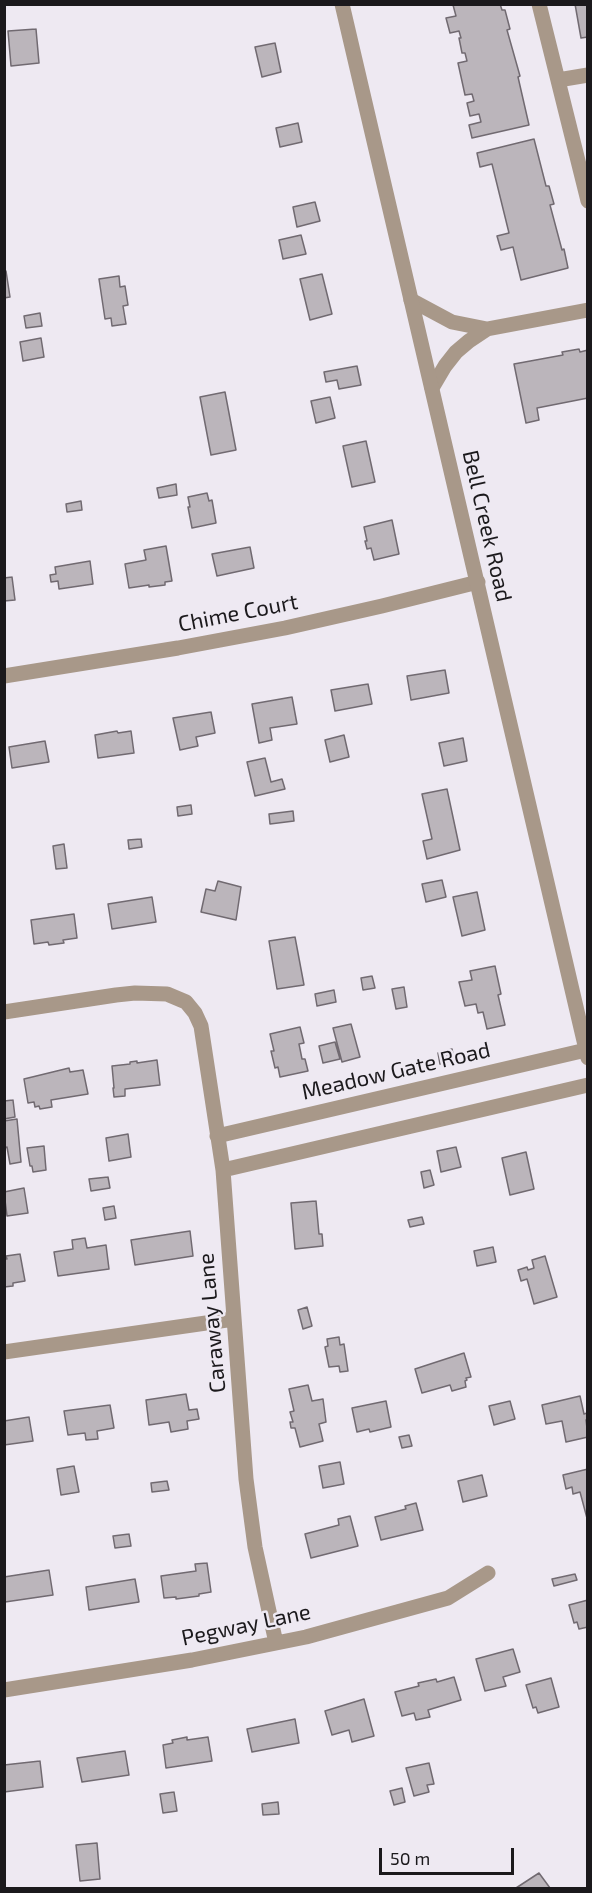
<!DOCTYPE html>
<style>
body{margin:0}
#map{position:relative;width:592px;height:1893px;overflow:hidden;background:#eee9f2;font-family:"Exo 2",sans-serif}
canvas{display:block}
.frame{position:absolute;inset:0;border:6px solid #1b191c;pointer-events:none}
.scale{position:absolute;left:379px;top:1848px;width:135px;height:27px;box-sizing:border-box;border:3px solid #1b191c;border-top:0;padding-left:8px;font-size:18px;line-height:21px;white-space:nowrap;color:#1b191c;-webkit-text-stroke:4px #eee9f2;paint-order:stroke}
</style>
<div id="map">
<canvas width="592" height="1893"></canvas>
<div class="frame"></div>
<div class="scale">50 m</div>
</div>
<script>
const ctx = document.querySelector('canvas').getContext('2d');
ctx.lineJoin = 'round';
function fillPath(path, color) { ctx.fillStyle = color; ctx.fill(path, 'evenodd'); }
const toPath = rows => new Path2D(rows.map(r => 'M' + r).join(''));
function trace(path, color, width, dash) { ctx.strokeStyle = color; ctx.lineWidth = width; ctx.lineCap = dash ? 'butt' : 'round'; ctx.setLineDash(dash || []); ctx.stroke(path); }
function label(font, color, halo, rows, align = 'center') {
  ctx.font = font + ' "Exo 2",sans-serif'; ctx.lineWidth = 5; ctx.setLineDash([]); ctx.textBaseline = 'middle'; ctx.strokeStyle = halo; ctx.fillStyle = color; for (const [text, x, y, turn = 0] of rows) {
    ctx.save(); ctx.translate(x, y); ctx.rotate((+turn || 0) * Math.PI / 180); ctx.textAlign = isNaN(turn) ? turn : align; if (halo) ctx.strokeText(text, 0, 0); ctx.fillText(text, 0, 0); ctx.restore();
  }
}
const building = toPath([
 [500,4,502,10,505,10,510,29,507,30,520,76,518,77,529,125,472,138,469,125,481,122,479,114,470,116,467,103,474,101,472,94,465,95,458,63,467,61,465,53,462,53,459,38,461,38,459,31,450,33,446,18,456,16,453,5,500,4],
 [575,4,588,4,588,37,581,38,575,4],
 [36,29,39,63,11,66,8,31,36,29],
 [275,43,281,72,262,77,255,47,275,43],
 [298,123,302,142,280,147,276,128,298,123],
 [534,139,546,186,549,186,554,204,550,205,562,250,564,249,568,268,521,280,513,247,501,250,497,236,509,233,492,164,480,167,477,153,534,139],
 [315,202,320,221,297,227,293,207,315,202],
 [301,235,306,254,283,259,279,240,301,235],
 [4,271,6,271,10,297,4,298,4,271],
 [322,274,332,314,310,320,300,279,322,274],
 [119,276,120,287,125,286,128,305,123,306,126,324,112,326,111,318,105,319,99,279,119,276],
 [40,313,42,326,26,328,24,316,40,313],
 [41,338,44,357,23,361,20,342,41,338],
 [579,349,580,352,588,350,588,398,537,408,539,420,526,423,514,364,563,355,562,352,579,349],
 [357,366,361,385,339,389,337,380,326,382,324,372,357,366],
 [225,392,236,450,211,455,200,397,225,392],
 [330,397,335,418,316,423,311,401,330,397],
 [366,441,375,482,352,487,343,446,366,441],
 [176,484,177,495,159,498,157,488,176,484],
 [207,493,209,501,212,500,216,523,192,528,188,507,190,507,188,497,207,493],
 [81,501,82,510,67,512,66,504,81,501],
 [392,520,399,554,374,560,371,548,367,549,365,541,367,541,364,527,392,520],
 [166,546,172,581,165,582,165,585,149,587,149,585,129,588,125,564,146,560,144,550,166,546],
 [250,547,254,568,217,576,212,554,250,547],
 [90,561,93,584,59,589,58,581,51,582,50,575,56,574,55,567,90,561],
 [12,577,15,600,4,601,4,578,12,577],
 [445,670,449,693,411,700,407,676,445,670],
 [368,684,372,704,335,711,331,690,368,684],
 [292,697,297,724,270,728,272,740,259,743,252,704,292,697],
 [211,712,215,733,196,737,198,746,180,750,173,718,211,712],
 [117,731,118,733,131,731,134,753,98,758,95,735,117,731],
 [344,735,349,757,330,762,325,740,344,735],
 [463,738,467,761,444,766,439,743,463,738],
 [45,741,49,762,12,768,9,747,45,741],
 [265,758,271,782,282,779,285,789,255,796,247,762,265,758],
 [447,789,460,850,427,859,423,841,432,839,422,794,447,789],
 [191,805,192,814,178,816,177,807,191,805],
 [293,811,294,821,270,824,269,814,293,811],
 [141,839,142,847,129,849,128,840,141,839],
 [64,844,67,868,56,869,53,846,64,844],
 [442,880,446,897,426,902,422,884,442,880],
 [218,881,241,887,236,920,201,912,206,889,215,891,218,881],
 [477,892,485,930,462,936,453,897,477,892],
 [152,897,156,922,112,929,108,904,152,897],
 [74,914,77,938,63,940,64,943,49,945,48,942,34,944,31,920,74,914],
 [295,937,304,985,277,989,269,941,295,937],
 [495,966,501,994,498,995,505,1025,487,1029,483,1012,478,1013,476,1004,465,1006,459,982,472,980,470,971,495,966],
 [372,976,375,988,363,990,361,978,372,976],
 [404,987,407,1007,396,1009,392,989,404,987],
 [334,990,336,1002,317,1006,315,994,334,990],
 [351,1024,360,1057,342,1062,333,1028,351,1024],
 [300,1027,304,1043,299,1044,302,1059,305,1059,308,1071,280,1077,278,1067,275,1068,271,1051,274,1051,270,1034,300,1027],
 [335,1042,340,1059,323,1063,319,1046,335,1042],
 [452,1049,454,1060,440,1064,438,1053,452,1049],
 [157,1060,160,1085,125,1089,125,1096,114,1097,113,1088,114,1088,112,1066,130,1064,130,1062,137,1061,137,1063,157,1060],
 [69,1068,70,1072,83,1070,88,1094,51,1100,52,1107,40,1109,39,1106,35,1107,34,1102,28,1103,24,1079,69,1068],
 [13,1100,15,1117,4,1119,4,1101,13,1100],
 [17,1119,21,1162,10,1164,7,1147,4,1148,4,1121,17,1119],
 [128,1134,131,1157,109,1161,106,1138,128,1134],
 [44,1146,46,1170,33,1172,32,1166,30,1166,27,1148,44,1146],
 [456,1147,461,1167,441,1172,437,1151,456,1147],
 [526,1152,534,1189,510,1195,502,1158,526,1152],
 [430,1170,434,1185,424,1188,421,1172,430,1170],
 [108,1177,110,1188,91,1191,89,1179,108,1177],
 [24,1188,28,1213,7,1216,4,1192,24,1188],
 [316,1201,319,1234,322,1234,323,1246,295,1249,291,1203,316,1201],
 [114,1206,116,1218,105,1220,103,1208,114,1206],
 [422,1217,424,1224,410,1227,408,1220,422,1217],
 [190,1231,193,1256,135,1265,131,1240,190,1231],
 [85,1238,87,1248,106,1245,109,1269,58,1276,54,1252,73,1249,72,1240,85,1238],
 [493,1247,496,1262,477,1266,474,1251,493,1247],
 [20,1254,25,1281,13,1283,13,1286,4,1287,4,1259,7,1259,6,1256,20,1254],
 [545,1256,557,1297,534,1304,527,1279,521,1281,518,1270,527,1267,528,1270,534,1268,532,1260,545,1256],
 [307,1307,312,1326,303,1329,298,1310,307,1307],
 [339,1337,340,1345,344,1344,348,1371,340,1372,339,1366,329,1367,325,1347,328,1346,327,1339,339,1337],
 [464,1353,471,1377,466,1378,467,1380,465,1381,466,1387,452,1391,450,1385,422,1393,415,1369,464,1353],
 [308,1385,312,1401,323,1399,326,1422,319,1424,323,1441,300,1447,295,1428,291,1428,290,1422,293,1422,290,1412,294,1411,289,1389,308,1385],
 [186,1394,189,1410,197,1409,199,1419,187,1421,188,1429,171,1432,169,1422,149,1425,146,1400,186,1394],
 [580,1396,584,1414,587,1413,588,1414,588,1419,586,1420,588,1437,566,1442,562,1421,546,1424,542,1405,580,1396],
 [386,1401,391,1427,370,1432,369,1429,357,1432,352,1408,386,1401],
 [510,1401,515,1419,494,1425,489,1406,510,1401],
 [110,1405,114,1428,97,1431,98,1439,86,1440,85,1433,68,1435,64,1411,110,1405],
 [29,1417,33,1441,4,1445,4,1421,29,1417],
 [409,1435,412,1446,402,1448,399,1437,409,1435],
 [340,1462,344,1484,323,1488,319,1466,340,1462],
 [74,1466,79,1492,61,1495,57,1469,74,1466],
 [588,1469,588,1522,580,1492,573,1494,572,1487,566,1489,563,1475,588,1469],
 [482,1475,487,1496,463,1502,458,1481,482,1475],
 [167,1481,169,1490,152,1492,151,1483,167,1481],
 [416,1503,423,1530,381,1540,375,1517,406,1509,405,1506,416,1503],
 [350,1516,358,1546,311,1558,305,1534,339,1525,338,1519,350,1516],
 [129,1534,131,1546,115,1548,113,1536,129,1534],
 [207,1563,211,1592,199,1594,199,1596,176,1599,176,1597,164,1598,161,1576,196,1571,195,1564,207,1563],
 [49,1570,53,1595,5,1602,4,1577,49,1570],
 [575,1574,577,1580,554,1586,552,1579,575,1574],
 [135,1579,139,1602,89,1610,86,1587,135,1579],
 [588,1600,588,1627,579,1629,577,1622,574,1623,569,1605,588,1600],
 [513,1649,520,1672,503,1677,506,1686,485,1691,476,1659,513,1649],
 [454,1677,461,1700,428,1710,430,1717,416,1720,414,1713,402,1716,395,1692,419,1686,418,1683,436,1679,437,1682,454,1677],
 [551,1678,559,1707,538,1713,536,1707,533,1708,526,1685,551,1678],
 [364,1699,374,1736,352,1742,349,1730,332,1735,325,1711,364,1699],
 [295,1719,299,1743,252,1752,247,1729,295,1719],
 [187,1737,187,1740,208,1737,212,1761,166,1768,163,1745,173,1743,172,1740,187,1737],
 [125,1751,129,1775,82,1782,77,1758,125,1751],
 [40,1761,43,1787,4,1792,4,1765,40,1761],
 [429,1763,434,1784,427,1785,429,1792,414,1796,406,1768,429,1763],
 [402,1788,405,1802,394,1805,390,1791,402,1788],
 [174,1792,177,1811,163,1813,160,1794,174,1792],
 [278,1802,279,1814,263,1815,262,1804,278,1802],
 [97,1843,100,1879,80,1881,76,1845,97,1843],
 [539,1873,550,1888,516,1888,539,1873]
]);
const minor = toPath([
 [539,4,588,201],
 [558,80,588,75],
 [411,300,452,322,487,329,588,310],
 [432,388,445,366,456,352,469,341,487,329],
 [4,676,178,648,285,628,382,606,478,582],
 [4,1012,116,995,135,993,167,994,186,1002,195,1013,201,1026,223,1170,246,1479,255,1547,276,1643],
 [217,1136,586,1050],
 [223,1170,588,1085],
 [4,1352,234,1319],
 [4,1690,192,1660,306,1637,448,1598,488,1573]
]);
const tertiary = toPath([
 [342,4,588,1058]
]);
const streetNames = [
 ["Bell Creek Road",487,526,77],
 ["Chime Court",238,613,-11],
 ["Meadow Gate Road",396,1071,-13],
 ["Caraway Lane",212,1323,-95],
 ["Pegway Lane",246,1625,-12]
];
fillPath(building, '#bbb5bb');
trace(building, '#716a71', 1.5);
trace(minor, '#a89889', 15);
trace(tertiary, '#a89889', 15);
label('22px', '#1b191c', '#eee9f2', streetNames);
</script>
